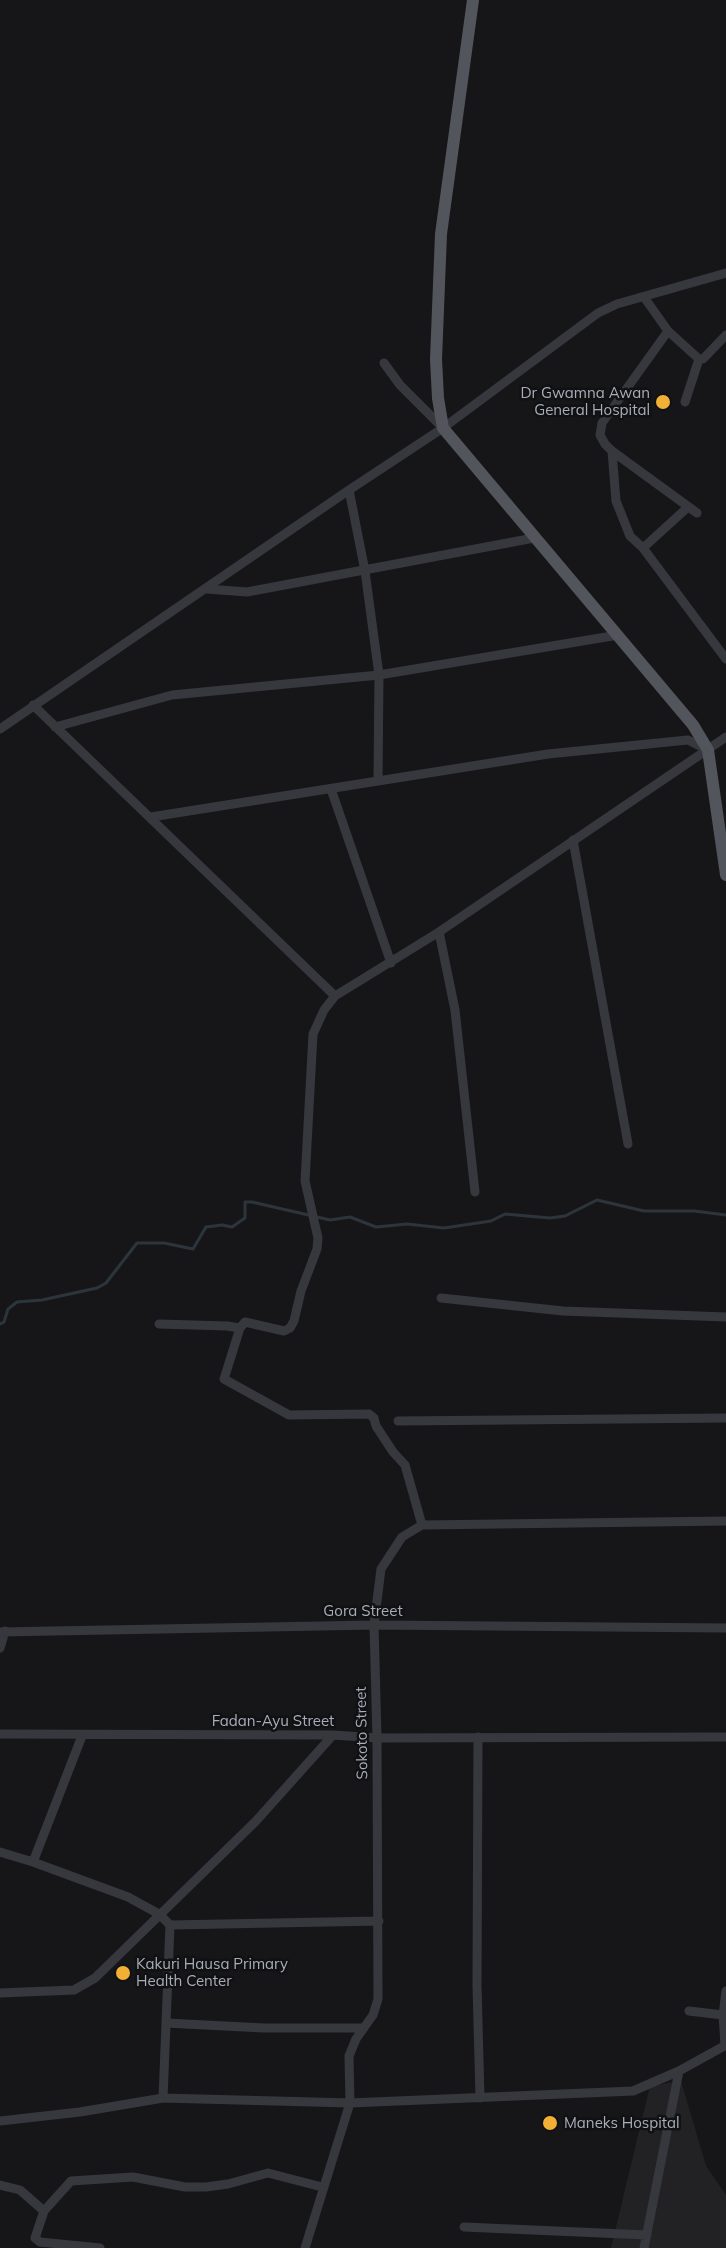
<!DOCTYPE html>
<style>
body{margin:0}
canvas{display:block;background:#161618}
</style>
<canvas width="726" height="2248"></canvas>
<script>
const ctx = document.querySelector('canvas').getContext('2d');
ctx.lineJoin = 'round';
function fillPath(path, color) { ctx.fillStyle = color; ctx.fill(path, 'evenodd'); }
const toPath = rows => new Path2D(rows.map(r => 'M' + r).join(''));
function trace(path, color, width, dash) { ctx.strokeStyle = color; ctx.lineWidth = width; ctx.lineCap = dash ? 'butt' : 'round'; ctx.setLineDash(dash || []); ctx.stroke(path); }
function label(font, color, halo, rows, align = 'center') {
  ctx.font = font + ' Mulish,sans-serif'; ctx.lineWidth = 5; ctx.setLineDash([]); ctx.textBaseline = 'middle'; ctx.strokeStyle = halo; ctx.fillStyle = color; for (const [text, x, y, turn = 0] of rows) {
    ctx.save(); ctx.translate(x, y); ctx.rotate((+turn || 0) * Math.PI / 180); ctx.textAlign = isNaN(turn) ? turn : align; if (halo) ctx.strokeText(text, 0, 0); ctx.fillText(text, 0, 0); ctx.restore();
  }
}
const built = toPath([
 [681,2081,706,2166,726,2195,726,2248,611,2248,650,2086]
]);
const stream = toPath([
 [0,1324,4,1322,8,1309,17,1302,42,1300,97,1288,106,1283,137,1243,164,1243,193,1249,206,1227,222,1225,232,1227,245,1218,245,1202,252,1202,330,1220,350,1217,376,1227,407,1224,444,1228,491,1221,505,1214,550,1218,565,1216,597,1200,644,1211,694,1211,726,1215]
]);
const minor = toPath([
 [644,297,668,331,699,359,685,402],
 [668,331,602,423,600,435,605,444,612,451,697,513],
 [699,359,703,359,726,335],
 [384,363,400,385,443,428],
 [612,451,616,501,630,536,643,548,726,659],
 [349,490,365,571,379,675,378,781],
 [643,548,688,507],
 [207,589,247,592,534,538],
 [33,705,335,996],
 [55,727,172,695,379,675,618,635],
 [0,729,349,490,443,428,598,313,617,304,726,273],
 [331,789,391,963],
 [151,817,548,754,688,740,708,750],
 [573,840,628,1144],
 [439,932,455,1010,475,1192],
 [441,1298,563,1311,726,1317],
 [159,1324,227,1326,240,1328,245,1322,284,1331,290,1328,294,1321,301,1291,317,1249,318,1238,305,1181,313,1034,324,1010,335,996,439,932,726,737],
 [240,1328,224,1379,289,1415,369,1414,374,1418,376,1426,393,1452,405,1465,422,1525],
 [398,1421,726,1418],
 [0,1632,374,1625,726,1628],
 [0,1648,5,1631],
 [0,1734,333,1735,377,1738,726,1737],
 [478,1737,477,1985,480,2098],
 [0,1852,33,1862,128,1897,159,1914,170,1925,379,1921],
 [33,1862,82,1736],
 [0,1993,74,1990,95,1978,256,1821,333,1735],
 [689,2011,723,2015],
 [166,2023,264,2028,363,2028],
 [725,2045,723,2015,726,1991],
 [163,2098,170,1925],
 [0,2121,80,2112,163,2098,350,2103,633,2091,679,2071,726,2045],
 [0,2185,20,2190,44,2211],
 [464,2227,647,2235],
 [100,2248,40,2242,35,2238,44,2211,71,2181,133,2177,185,2187,206,2187,228,2184,268,2173,322,2187],
 [305,2248,350,2103,349,2056,356,2039,373,2015,378,1999,377,1738,374,1625,381,1569,402,1537,422,1525,726,1521],
 [644,2248,679,2071]
]);
const major = toPath([
 [473,0,441,234,436,359,438,398,443,428,693,725,708,750,726,875]
]);
const markers = [
 [663,402,8,"#f2b134"],
 [123,1973,8,"#f2b134"],
 [550,2123,8,"#f2b134"]
];
const poiNames = [
 ["Dr Gwamna Awan",650,393,"right"],
 ["General Hospital",650,410,"right"],
 ["Kakuri Hausa Primary",136,1964],
 ["Health Center",136,1981],
 ["Maneks Hospital",564,2123]
];
const streetNames = [
 ["Gora Street",363,1611],
 ["Fadan-Ayu Street",273,1721],
 ["Sokoto Street",362,1733,-91]
];
fillPath(built, '#222225');
trace(stream, '#2c353c', 3);
trace(minor, '#37383d', 9);
trace(major, '#53555c', 12);
for (const [x, y, r, color] of markers) { const dot = new Path2D(); dot.arc(x, y, r, 0, 2 * Math.PI); ctx.fillStyle = color; ctx.fill(dot); trace(dot, '#111113', 2); }
label('15px', '#a8adb8', '#111113', poiNames, 'left');
label('15px', '#a8adb8', '#111113', streetNames);
</script>
